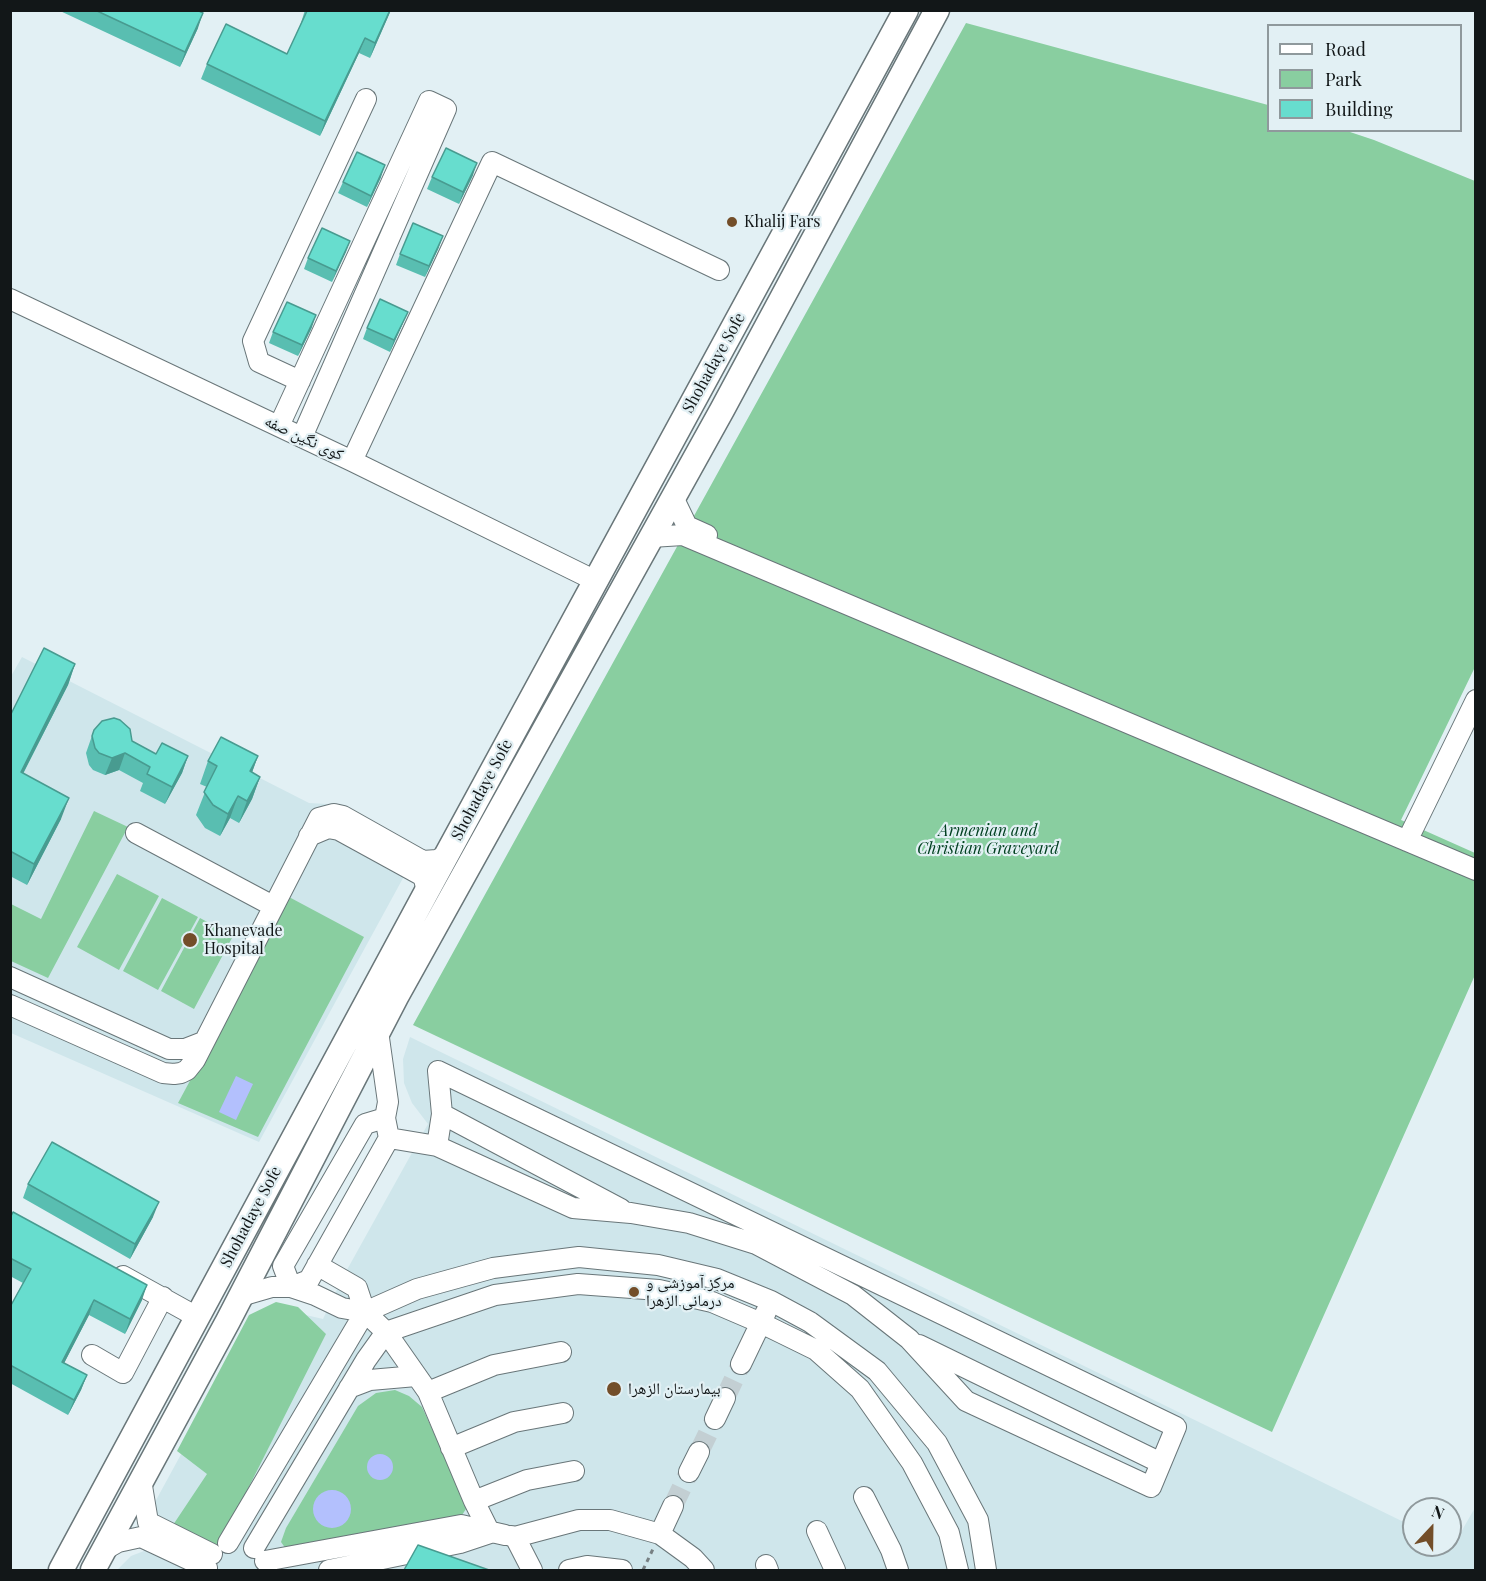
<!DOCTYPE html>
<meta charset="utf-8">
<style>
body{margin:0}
#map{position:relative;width:1486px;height:1581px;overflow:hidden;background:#e2f0f4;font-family:"Playfair Display",serif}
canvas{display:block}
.frame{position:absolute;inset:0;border:12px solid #121718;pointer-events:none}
.legend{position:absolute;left:1267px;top:24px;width:195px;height:108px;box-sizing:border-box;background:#e2f0f4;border:2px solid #8f999c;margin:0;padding:8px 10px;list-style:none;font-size:18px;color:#121718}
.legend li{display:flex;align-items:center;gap:12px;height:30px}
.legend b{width:30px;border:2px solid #8f999c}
.north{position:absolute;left:1402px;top:1497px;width:60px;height:60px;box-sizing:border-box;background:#e2f0f4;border:2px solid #8f999c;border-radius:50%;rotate:22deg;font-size:16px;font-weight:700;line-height:24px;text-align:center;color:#121718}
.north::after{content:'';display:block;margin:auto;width:21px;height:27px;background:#734e29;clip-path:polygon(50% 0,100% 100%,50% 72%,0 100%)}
</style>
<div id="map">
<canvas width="1486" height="1581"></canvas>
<div class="frame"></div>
<ul class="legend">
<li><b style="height:8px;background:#fff"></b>Road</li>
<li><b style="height:16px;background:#89cea0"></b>Park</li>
<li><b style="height:16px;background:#67ddce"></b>Building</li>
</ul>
<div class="north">N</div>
</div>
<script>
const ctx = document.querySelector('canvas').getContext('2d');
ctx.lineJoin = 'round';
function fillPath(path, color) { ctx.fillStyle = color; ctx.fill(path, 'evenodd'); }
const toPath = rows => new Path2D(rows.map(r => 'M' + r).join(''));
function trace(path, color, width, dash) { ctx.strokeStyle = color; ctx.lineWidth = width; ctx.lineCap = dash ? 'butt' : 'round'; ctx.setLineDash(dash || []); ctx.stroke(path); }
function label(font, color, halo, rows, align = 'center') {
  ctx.font = font + ' "Playfair Display","Noto Naskh Arabic",serif'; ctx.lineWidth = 4.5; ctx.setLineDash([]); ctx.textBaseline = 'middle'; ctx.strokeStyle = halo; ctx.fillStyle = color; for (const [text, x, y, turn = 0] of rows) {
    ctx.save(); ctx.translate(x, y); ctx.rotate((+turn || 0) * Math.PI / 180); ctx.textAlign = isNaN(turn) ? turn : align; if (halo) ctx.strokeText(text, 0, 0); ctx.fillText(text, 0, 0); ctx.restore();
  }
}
const built = toPath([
 [22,657,309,803,344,805,420,847,259,1142,11,1033,10,678],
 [410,1037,1414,1527,1414,1545,1453,1546,1476,1506,1475,1570,117,1570,131,1556,144,1551,155,1533,151,1511,155,1502,233,1359,297,1313,323,1319,343,1277,428,1124,412,1103,404,1083,403,1059]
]);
const green = toPath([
 [966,23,1268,105,1268,130,1347,131,1374,140,1475,181,1475,667,1401,820,1475,853,1475,975,1272,1432,413,1025],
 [94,811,128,827,48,978,11,961,11,904,41,919],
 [117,874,159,896,119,970,77,947],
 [289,897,364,937,258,1137,178,1103],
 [162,898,198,917,158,990,123,971],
 [200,918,233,936,194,1009,161,991],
 [276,1302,298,1307,326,1334,219,1546,173,1525,207,1474,177,1451,249,1315],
 [395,1390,409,1396,422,1407,462,1494,466,1509,460,1518,286,1549,281,1542,286,1528,358,1406,376,1393]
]);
const water = toPath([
 [236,1076,253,1084,236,1120,219,1112],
 '367 1467a13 13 0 1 1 26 0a13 13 0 1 1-26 0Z',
 '313 1509a19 19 0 1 1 38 0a19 19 0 1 1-38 0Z'
]);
const minorTunnel = toPath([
 [725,1398,741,1364],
 [699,1452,715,1419],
 [673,1506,689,1472]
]);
const path = toPath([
 [643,1570,653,1549]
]);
const minor = toPath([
 [10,299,352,461,596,581],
 [300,381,259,362,253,341,366,99],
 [279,426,429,101,446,109,302,437],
 [352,461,492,162,719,270],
 [673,497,687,526,707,535],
 [651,537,683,535,1476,870],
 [136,833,273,906],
 [309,836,328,828,339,830,421,875,424,879,427,891],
 [1407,841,1476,700],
 [10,977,169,1049,185,1049,203,1042],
 [10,1005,163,1073,174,1074,181,1073,187,1070,195,1060,319,818,334,814,343,816,423,861,437,860,447,855],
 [442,1114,621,1209],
 [389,1138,437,1146,573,1208,631,1213,689,1223,756,1244,853,1295,909,1339,966,1401,1151,1487,1176,1427,438,1071],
 [437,1146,442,1114,438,1071],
 [123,1276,197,1317],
 [291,1287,309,1280,389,1138,385,1118,388,1102,378,1031],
 [291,1287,283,1266,365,1124,385,1118],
 [241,1296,272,1287,291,1287,315,1295,342,1308,365,1312,357,1288,317,1265],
 [365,1312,386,1332,428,1392,474,1501,490,1533],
 [919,1345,1161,1463],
 [92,1355,123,1373,163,1297],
 [741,1364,766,1312],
 [349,1388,370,1380,416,1376],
 [428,1392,494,1365,561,1352],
 [715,1419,725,1398],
 [451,1448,514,1422,563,1413],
 [689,1472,699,1452],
 [141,1480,148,1522,212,1554],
 [864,1497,891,1550,898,1570],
 [474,1501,527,1480,574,1471],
 [817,1531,835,1570],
 [660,1534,673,1506],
 [511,1536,515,1537,579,1520,610,1520,660,1534,693,1558,704,1570],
 [515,1537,532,1570],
 [228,1543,365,1312,417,1289,493,1268,579,1257,658,1265,717,1279,771,1301,810,1322,877,1371,937,1443,978,1520,986,1570],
 [254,1548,366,1360,386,1332,495,1295,578,1284,659,1290,712,1302,761,1323,816,1350,860,1389,912,1463,949,1533,958,1570],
 [104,1550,118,1542,141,1537,207,1568],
 [265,1561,461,1525,505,1535],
 [766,1565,768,1570],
 [329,1570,460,1543,490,1533],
 [569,1570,587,1566,622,1570]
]);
const major = toPath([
 [61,1570,427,891,906,10],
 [93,1570,228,1321,396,997,722,410,937,10]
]);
const wall = toPath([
 [58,10,197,10,198,28,180,67],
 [305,10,391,10,370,58,359,53,320,136,201,79,207,64,287,54,300,26],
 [473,175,459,204,427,189,432,177],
 [381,177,367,207,338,193,343,182],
 [350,241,332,282,304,269,308,258],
 [439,247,425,277,396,265,400,254],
 [403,323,390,352,363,339,367,328],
 [312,327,298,356,269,343,273,332],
 [75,664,68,685,23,774,61,819,27,885,10,876,10,716],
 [94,730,132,741,156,754,188,756,182,773,165,804,140,791,143,783,119,770,105,775,93,770,89,765,86,753],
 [258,756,252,772,260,777,252,799,239,823,230,818,220,836,205,828,196,815,207,787,200,784,208,761],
 [28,1184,153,1217,130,1259,23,1198],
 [10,1218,142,1300,125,1334,89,1315,64,1363,87,1375,81,1390,68,1415,10,1383,10,1307,23,1283,10,1276]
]);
const shadedWall = toPath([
 [390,10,391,10,370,58,375,43],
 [203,13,198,28,180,67,185,52],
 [365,38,359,53,320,136,325,121],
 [477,163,473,175,459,204,463,192],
 [385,165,381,177,367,207,371,196],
 [443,236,439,247,425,277,429,266],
 [350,241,346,252,332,282,336,271],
 [408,312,403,323,390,352,394,340],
 [316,315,312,327,298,356,302,345],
 [75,664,68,685,13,793,21,772],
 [125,753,119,770,105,775,112,758],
 [188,756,182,773,165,804,172,787],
 [258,756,250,778,250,771],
 [260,777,252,799,239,823,247,801],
 [238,796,230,818,220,836,228,814],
 [69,798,61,819,27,885,34,864],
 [159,1202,153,1217,130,1259,135,1244],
 [147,1285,142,1300,125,1334,130,1319],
 [94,1300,89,1315,57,1377,62,1362],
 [87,1375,81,1390,68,1415,74,1400]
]);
const building = toPath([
 [95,10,197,10,203,13,185,52,95,10],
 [390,10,375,43,365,38,325,121,207,64,226,24,287,54,307,11,305,10,390,10],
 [446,148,477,163,463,192,432,177,446,148],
 [357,152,385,165,371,196,343,182,357,152],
 [413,223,443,236,429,266,400,254,413,223],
 [322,228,350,241,336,271,308,258,322,228],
 [380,299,408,312,394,340,367,328,380,299],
 [287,302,316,315,302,345,273,332,287,302],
 [44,648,75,664,21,772,69,798,34,864,10,851,10,716,44,648],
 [114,718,120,720,130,729,132,741,156,754,162,743,188,756,172,787,147,774,150,767,125,753,112,758,99,753,95,748,92,736,94,730,102,721,114,718],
 [221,737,258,756,250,771,260,777,247,801,238,796,228,814,213,805,204,792,217,766,208,761,221,737],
 [52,1142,159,1202,135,1244,28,1184,52,1142],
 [13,1212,147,1285,130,1319,94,1300,62,1362,87,1375,74,1400,10,1365,10,1307,31,1269,10,1258,10,1218,13,1212],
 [418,1545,489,1570,404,1570,418,1545]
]);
const markers = [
 [732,222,6,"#734e29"],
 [190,940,8,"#734e29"],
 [634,1292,6,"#734e29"],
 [614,1389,8,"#734e29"]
];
const poiNames = [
 ["Khalij Fars",744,222],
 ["Khanevade",204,931],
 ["Hospital",204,949],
 ["مرکز آموزشی و",646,1283],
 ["درمانی الزهرا",646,1301],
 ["بیمارستان الزهرا",628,1389]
];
const streetNames = [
 ["Shohadaye Sofe",714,363,-61],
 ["کوی نگین صفه",304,438,25],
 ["Shohadaye Sofe",482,790,-62],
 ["Shohadaye Sofe",251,1217,-62]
];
const parkNames = [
 ["Armenian and",988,831],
 ["Christian Graveyard",988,849]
];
fillPath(built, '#cfe6eb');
fillPath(green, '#89cea0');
fillPath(water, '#b3c0fd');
trace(minorTunnel, '#c3cfd3', 20, [20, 10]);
trace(minor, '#697679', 22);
trace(major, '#697679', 27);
trace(path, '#778083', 3, [4.5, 4.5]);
trace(minor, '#fff', 20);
trace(major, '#fff', 24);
fillPath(wall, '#59beb1');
fillPath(shadedWall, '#489b90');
fillPath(building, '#67ddce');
trace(building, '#489b90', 1.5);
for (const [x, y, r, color] of markers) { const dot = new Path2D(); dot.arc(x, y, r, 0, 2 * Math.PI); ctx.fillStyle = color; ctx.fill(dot); trace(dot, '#e2f0f4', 2); }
label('16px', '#121718', '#e2f0f4', poiNames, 'left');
label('16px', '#121718', '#e2f0f4', streetNames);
label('italic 16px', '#004020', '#e2f0f4', parkNames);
</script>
